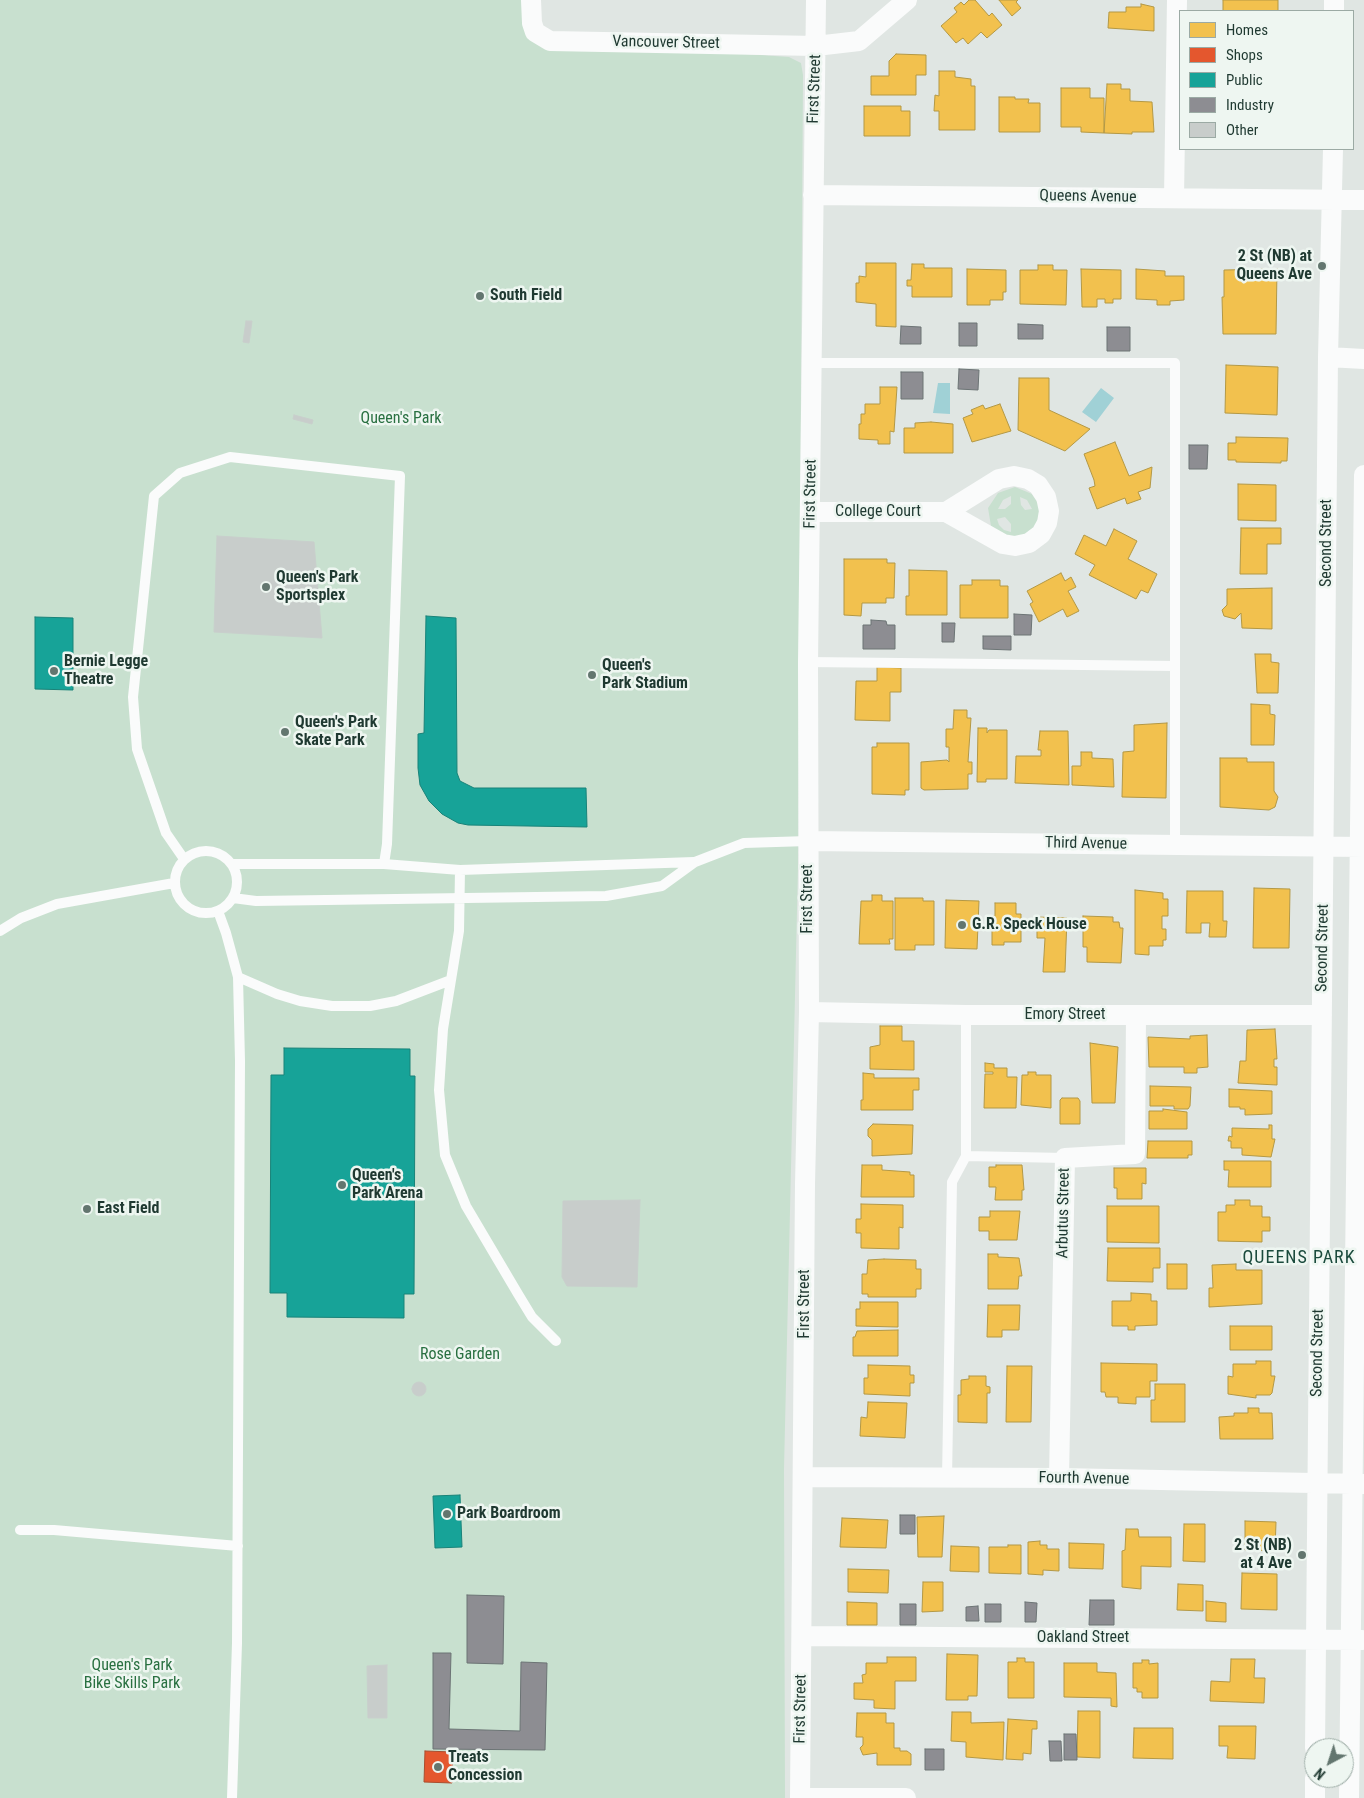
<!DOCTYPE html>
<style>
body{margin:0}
#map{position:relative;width:1364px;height:1798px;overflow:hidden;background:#e0e6e3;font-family:"Roboto Condensed",sans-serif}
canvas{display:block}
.legend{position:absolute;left:1179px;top:10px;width:175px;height:140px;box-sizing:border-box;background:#eef6f1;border:1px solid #9baaa4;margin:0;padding:6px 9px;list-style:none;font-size:15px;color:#1f3931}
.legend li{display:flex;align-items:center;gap:10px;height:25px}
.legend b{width:25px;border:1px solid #9baaa4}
.north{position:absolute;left:1304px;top:1738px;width:50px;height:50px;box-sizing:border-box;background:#eef6f1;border:1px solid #9baaa4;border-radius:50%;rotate:220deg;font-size:14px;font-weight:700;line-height:20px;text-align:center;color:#1f3931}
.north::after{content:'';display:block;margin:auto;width:18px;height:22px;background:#63766f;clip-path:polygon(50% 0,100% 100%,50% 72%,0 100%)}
</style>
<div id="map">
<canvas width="1364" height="1798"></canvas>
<ul class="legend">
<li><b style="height:14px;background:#f2c14e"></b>Homes</li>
<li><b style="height:14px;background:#e4572e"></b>Shops</li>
<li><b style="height:14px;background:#17a398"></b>Public</li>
<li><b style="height:14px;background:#8d8d92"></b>Industry</li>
<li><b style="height:14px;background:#c8cdcb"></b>Other</li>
</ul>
<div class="north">N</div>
</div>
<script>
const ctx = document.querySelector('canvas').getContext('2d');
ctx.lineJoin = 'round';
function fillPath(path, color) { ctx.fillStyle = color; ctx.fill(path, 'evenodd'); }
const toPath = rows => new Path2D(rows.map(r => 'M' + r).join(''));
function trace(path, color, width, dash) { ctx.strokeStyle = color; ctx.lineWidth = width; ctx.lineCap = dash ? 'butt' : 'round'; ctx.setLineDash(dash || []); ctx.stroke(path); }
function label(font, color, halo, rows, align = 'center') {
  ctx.font = font + ' "Roboto Condensed",sans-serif'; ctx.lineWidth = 5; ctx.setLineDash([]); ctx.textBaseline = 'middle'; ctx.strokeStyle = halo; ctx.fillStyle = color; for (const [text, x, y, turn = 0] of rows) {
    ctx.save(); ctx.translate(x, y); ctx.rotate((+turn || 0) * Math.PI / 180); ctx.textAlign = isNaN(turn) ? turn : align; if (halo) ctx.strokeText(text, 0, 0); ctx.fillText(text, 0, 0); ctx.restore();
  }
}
const green = toPath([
 [0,0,529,0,530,39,789,57,801,63,803,75,798,867,784,1469,785,1798,0,1798],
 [1015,487,1032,494,1041,508,1034,532,1011,540,991,526,988,508,998,493],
 [1011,496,1011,504,1005,509,998,509,1003,500],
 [1020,497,1027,500,1032,509,1025,510,1021,505],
 [1005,517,1011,524,1011,532,1004,530,999,525,997,519]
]);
const water = toPath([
 [938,383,950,383,950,414,933,413],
 [1101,388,1114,398,1096,422,1082,412]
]);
const homes = toPath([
 [969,0,975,0,989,16,992,13,1002,25,987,38,981,32,968,44,963,38,956,43,941,26,957,12,954,8,961,2,964,5,969,0],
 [999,0,1018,0,1016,2,1021,8,1012,16,999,0],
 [1223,0,1278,0,1278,11,1223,11,1223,0],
 [1141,4,1154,7,1154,31,1108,28,1109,12,1126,12,1126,7,1141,7,1141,4],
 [896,54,926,55,926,75,916,75,916,95,871,95,871,76,889,76,889,61,896,54],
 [939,71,955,71,955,77,971,79,971,86,975,86,975,130,939,130,939,111,934,111,935,95,939,96,939,71],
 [1107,84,1121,84,1121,89,1130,89,1130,101,1152,102,1154,132,1132,132,1132,134,1104,133,1107,84],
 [1061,88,1090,88,1090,98,1104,98,1104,133,1081,132,1081,127,1061,127,1061,88],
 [999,97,1015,97,1015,99,1029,99,1028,103,1040,103,1040,132,999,132,999,97],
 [864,106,901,106,901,111,910,111,910,136,864,136,864,106],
 [866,263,896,263,896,327,876,326,876,304,856,302,856,283,859,283,859,276,866,277,866,263],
 [912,264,924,264,924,268,952,268,952,297,912,297,912,286,907,286,907,280,911,280,912,264],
 [1038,265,1053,265,1053,270,1067,270,1066,305,1020,304,1020,270,1038,270,1038,265],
 [967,269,1006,270,1006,292,1003,292,1003,300,990,300,990,305,967,305,967,269],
 [1081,269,1121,270,1121,299,1113,299,1113,303,1105,303,1105,299,1097,299,1097,307,1082,307,1081,269],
 [1136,269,1165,271,1165,276,1184,276,1184,300,1170,301,1170,305,1157,305,1157,300,1136,299,1136,269],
 [1277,269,1276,334,1223,334,1222,297,1224,297,1224,270,1277,269],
 [1226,365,1278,367,1277,415,1225,413,1226,365],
 [1019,378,1049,378,1049,410,1090,429,1065,451,1018,430,1019,378],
 [880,387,897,387,894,432,890,431,890,444,878,444,878,440,859,439,859,424,861,424,861,414,865,414,865,404,880,404,880,387],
 [1000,404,1011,431,972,442,963,418,973,414,971,410,983,405,985,409,1000,404],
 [931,422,953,424,953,453,904,453,904,428,915,428,915,423,931,422],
 [1236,437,1288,438,1287,461,1281,461,1281,463,1236,462,1236,460,1228,460,1228,443,1236,443,1236,437],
 [1115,442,1129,476,1152,467,1150,488,1138,492,1141,499,1127,504,1125,498,1097,509,1089,488,1095,486,1094,480,1084,454,1115,442],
 [1238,484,1276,485,1276,521,1238,520,1238,484],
 [1241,528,1281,528,1281,544,1267,544,1267,574,1240,574,1241,528],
 [1114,529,1137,541,1128,559,1157,574,1148,593,1141,590,1136,599,1089,575,1095,565,1075,554,1084,535,1106,546,1114,529],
 [844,559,887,559,887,563,895,563,894,598,886,598,886,603,862,603,861,616,844,615,844,559],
 [909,570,947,571,947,615,906,615,906,596,909,596,909,570],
 [1061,573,1065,581,1071,577,1076,587,1068,591,1079,611,1067,617,1063,609,1039,622,1030,604,1033,602,1027,591,1061,573],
 [972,580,1000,580,1000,586,1008,586,1008,618,960,618,960,585,972,585,972,580],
 [1272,588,1272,629,1242,628,1241,613,1235,619,1224,616,1222,610,1227,605,1227,589,1272,588],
 [1255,654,1271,654,1271,662,1279,663,1278,693,1257,693,1255,654],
 [877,667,901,668,901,692,890,692,890,721,855,720,856,681,877,681,877,667],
 [1251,704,1270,705,1270,714,1275,715,1274,745,1251,745,1251,704],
 [954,710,967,710,967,718,971,718,968,762,972,762,972,774,968,774,968,789,924,790,921,788,921,762,947,760,949,762,949,747,946,747,946,729,953,729,954,710],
 [1167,723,1166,798,1122,797,1123,752,1134,751,1134,725,1167,723],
 [978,728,987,728,987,733,989,730,1007,730,1007,779,986,779,986,782,977,782,978,728],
 [1040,731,1068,731,1069,785,1015,783,1016,756,1041,756,1041,750,1038,750,1040,731],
 [877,743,909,743,909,790,905,790,905,795,872,794,872,747,877,747,877,743],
 [1081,752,1092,752,1092,758,1113,759,1114,787,1072,785,1072,766,1081,766,1081,752],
 [1220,758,1247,758,1247,762,1274,762,1274,791,1278,797,1275,807,1269,810,1220,807,1220,758],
 [1254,888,1290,889,1289,948,1253,948,1254,888],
 [1135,890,1163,893,1163,899,1168,899,1168,916,1162,916,1162,929,1166,929,1166,940,1163,940,1163,946,1149,946,1149,955,1135,954,1135,890],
 [1187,891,1223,891,1223,921,1227,921,1226,937,1209,937,1210,923,1201,923,1201,933,1186,933,1187,891],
 [872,895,882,895,882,901,893,901,893,939,889,939,890,944,859,944,861,901,872,901,872,895],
 [895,898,923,898,923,901,934,901,934,945,915,945,915,950,895,950,895,898],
 [946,900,979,901,977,949,945,948,946,900],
 [995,903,1016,903,1016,914,1021,914,1021,942,1004,942,1004,945,992,945,992,916,995,916,995,903],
 [1083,916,1113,917,1113,922,1119,922,1120,928,1123,928,1121,963,1087,962,1087,947,1083,947,1083,916],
 [1037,917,1067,918,1065,972,1043,972,1045,938,1037,938,1037,917],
 [880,1026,902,1026,902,1041,914,1041,914,1070,870,1069,870,1047,880,1045,880,1026],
 [1275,1029,1277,1059,1274,1059,1274,1067,1277,1067,1277,1085,1238,1083,1240,1061,1246,1061,1247,1030,1275,1029],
 [1207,1035,1208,1067,1197,1068,1197,1073,1184,1073,1184,1067,1149,1067,1148,1037,1190,1039,1190,1036,1207,1035],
 [1090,1043,1118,1047,1115,1103,1092,1103,1090,1043],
 [985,1063,994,1064,994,1068,1007,1068,1007,1077,1017,1077,1016,1108,984,1108,985,1074,993,1074,993,1072,985,1072,985,1063],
 [1028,1072,1036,1072,1036,1075,1051,1075,1051,1108,1021,1105,1022,1075,1028,1075,1028,1072],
 [863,1073,874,1074,874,1078,919,1078,919,1090,913,1090,913,1110,861,1110,861,1100,863,1100,863,1073],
 [1150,1086,1191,1087,1190,1106,1188,1109,1174,1109,1174,1106,1150,1106,1150,1086],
 [1229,1089,1272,1091,1272,1114,1245,1115,1245,1109,1240,1109,1240,1107,1229,1107,1229,1089],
 [1062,1098,1078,1098,1080,1101,1080,1124,1060,1124,1060,1100,1062,1098],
 [1163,1109,1187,1112,1187,1129,1149,1129,1149,1111,1163,1111,1163,1109],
 [873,1124,913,1125,912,1154,872,1156,872,1140,868,1136,868,1129,873,1124],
 [1269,1125,1272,1125,1272,1139,1275,1139,1271,1157,1242,1155,1242,1148,1231,1148,1231,1141,1228,1141,1229,1136,1232,1137,1232,1128,1269,1129,1269,1125],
 [1148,1141,1192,1141,1192,1155,1188,1155,1188,1158,1147,1158,1148,1141],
 [1224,1161,1271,1161,1271,1187,1228,1187,1229,1170,1224,1170,1224,1161],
 [862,1165,882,1165,882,1170,910,1172,910,1175,914,1175,914,1197,861,1197,862,1165],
 [996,1165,1022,1165,1024,1190,1022,1190,1022,1200,995,1200,996,1187,989,1187,989,1167,996,1167,996,1165],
 [1114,1168,1146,1168,1146,1184,1142,1183,1142,1199,1117,1199,1117,1188,1114,1188,1114,1168],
 [1235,1200,1250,1200,1250,1206,1262,1206,1262,1217,1270,1217,1270,1231,1262,1231,1262,1242,1218,1241,1218,1212,1226,1212,1226,1205,1235,1205,1235,1200],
 [861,1204,903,1205,903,1228,899,1227,899,1249,861,1248,861,1233,856,1233,856,1219,861,1219,861,1204],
 [1107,1206,1159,1206,1159,1243,1107,1242,1107,1206],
 [990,1211,1020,1211,1017,1240,989,1240,989,1231,979,1231,979,1217,990,1217,990,1211],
 [1108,1248,1160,1248,1160,1268,1153,1268,1153,1282,1107,1281,1108,1248],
 [988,1254,998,1254,998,1257,1019,1258,1022,1276,1019,1276,1018,1289,988,1289,988,1254],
 [884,1259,916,1260,916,1269,921,1269,921,1289,916,1289,916,1297,868,1297,868,1294,862,1294,862,1274,867,1274,868,1260,884,1259],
 [1167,1264,1187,1264,1187,1289,1167,1289,1167,1264],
 [1236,1264,1236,1270,1262,1270,1262,1304,1209,1307,1209,1288,1213,1288,1212,1265,1236,1264],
 [1131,1293,1151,1294,1151,1301,1157,1301,1157,1325,1135,1326,1135,1330,1128,1330,1128,1326,1112,1326,1112,1301,1131,1301,1131,1293],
 [860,1302,898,1302,898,1327,856,1326,856,1309,860,1309,860,1302],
 [988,1305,1020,1305,1019,1330,1002,1330,1002,1337,987,1337,988,1305],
 [1230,1326,1272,1326,1272,1350,1230,1350,1230,1326],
 [898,1330,898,1356,853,1356,853,1337,855,1337,857,1331,898,1330],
 [1256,1361,1271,1361,1271,1376,1275,1376,1272,1393,1270,1395,1256,1395,1256,1398,1228,1394,1228,1376,1233,1377,1233,1364,1256,1364,1256,1361],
 [1101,1363,1157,1364,1157,1381,1150,1381,1150,1397,1136,1397,1136,1404,1118,1403,1118,1397,1106,1397,1105,1392,1101,1392,1101,1363],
 [868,1365,910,1366,910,1375,914,1375,914,1383,910,1383,910,1396,864,1394,864,1378,868,1378,868,1365],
 [1007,1366,1032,1366,1031,1422,1006,1422,1007,1366],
 [969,1376,986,1376,986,1386,990,1387,990,1393,987,1393,987,1423,958,1422,958,1395,961,1395,961,1380,969,1379,969,1376],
 [1155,1384,1185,1384,1185,1422,1151,1422,1151,1400,1155,1400,1155,1384],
 [868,1402,907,1403,905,1438,860,1436,861,1417,867,1418,868,1402],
 [1248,1408,1259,1408,1259,1413,1272,1413,1273,1439,1220,1439,1219,1417,1234,1416,1234,1413,1248,1413,1248,1408],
 [944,1516,942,1557,918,1557,917,1517,944,1516],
 [842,1518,888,1520,886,1548,840,1547,842,1518],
 [1245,1521,1276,1522,1275,1551,1245,1550,1245,1521],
 [1184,1524,1205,1524,1205,1562,1183,1561,1184,1524],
 [1126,1529,1138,1529,1139,1537,1171,1537,1171,1567,1141,1566,1141,1589,1122,1587,1122,1551,1125,1550,1126,1529],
 [1040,1541,1040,1545,1047,1545,1047,1549,1059,1549,1059,1571,1043,1570,1043,1575,1028,1574,1028,1542,1040,1541],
 [1069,1543,1104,1544,1103,1569,1069,1568,1069,1543],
 [1008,1545,1021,1545,1021,1574,989,1573,989,1547,1008,1547,1008,1545],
 [951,1546,979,1547,979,1572,950,1571,951,1546],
 [848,1569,889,1570,888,1593,848,1592,848,1569],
 [1242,1573,1277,1574,1277,1610,1241,1609,1242,1573],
 [923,1582,943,1582,943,1611,922,1612,923,1582],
 [1178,1584,1203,1585,1203,1611,1177,1610,1178,1584],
 [1206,1601,1226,1603,1226,1622,1206,1621,1206,1601],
 [847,1602,877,1603,877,1625,847,1625,847,1602],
 [947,1654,978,1655,977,1696,968,1696,968,1700,946,1700,947,1654],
 [887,1657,916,1657,916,1681,895,1681,895,1709,874,1708,874,1700,854,1699,854,1683,863,1683,862,1675,866,1674,866,1663,887,1663,887,1657],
 [1017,1658,1025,1658,1025,1662,1034,1662,1034,1698,1008,1698,1008,1662,1017,1662,1017,1658],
 [1231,1659,1255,1659,1254,1678,1265,1678,1264,1703,1210,1701,1211,1681,1230,1682,1231,1659],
 [1142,1660,1149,1660,1149,1664,1158,1663,1158,1698,1142,1698,1142,1692,1137,1692,1137,1688,1133,1688,1133,1663,1142,1663,1142,1660],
 [1064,1663,1097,1663,1097,1672,1116,1673,1117,1707,1111,1706,1111,1698,1064,1697,1064,1663],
 [1078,1711,1100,1711,1100,1758,1077,1757,1078,1711],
 [952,1712,971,1712,971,1723,1004,1722,1003,1760,966,1757,966,1742,951,1741,952,1712],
 [857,1713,886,1713,886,1723,894,1723,894,1748,900,1748,900,1751,907,1751,911,1754,911,1765,877,1765,877,1753,863,1755,860,1748,863,1745,863,1737,856,1737,857,1713],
 [1008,1719,1037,1721,1037,1729,1032,1729,1031,1754,1023,1753,1023,1760,1006,1759,1008,1719],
 [1219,1726,1256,1726,1255,1759,1227,1758,1228,1746,1219,1746,1219,1726],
 [1134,1728,1173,1728,1173,1759,1133,1758,1134,1728]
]);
const shops = toPath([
 [425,1751,453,1752,452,1783,424,1782,425,1751]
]);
const public = toPath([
 [426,616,456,618,457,773,460,781,474,788,586,788,587,827,468,825,458,823,442,814,429,801,420,785,418,768,418,734,424,733,426,616],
 [35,617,73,618,73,690,35,689,35,617],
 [284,1048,410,1049,410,1076,415,1076,414,1294,404,1294,404,1318,287,1317,287,1293,270,1293,271,1075,284,1075,284,1048],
 [460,1495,462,1547,435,1548,433,1496,460,1495]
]);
const industry = toPath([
 [959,323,977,323,977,346,959,346,959,323],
 [1018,324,1043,325,1043,339,1018,339,1018,324],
 [901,326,921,327,921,344,900,344,901,326],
 [1107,327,1130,327,1130,351,1107,351,1107,327],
 [959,369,979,370,978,390,958,389,959,369],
 [901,372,923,372,923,399,901,399,901,372],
 [1189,445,1208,445,1207,469,1189,469,1189,445],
 [1014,614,1032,615,1031,635,1014,635,1014,614],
 [871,620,886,621,887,625,895,625,895,649,863,649,863,625,871,625,871,620],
 [942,623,955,623,954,642,942,642,942,623],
 [983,636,1011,636,1011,650,983,649,983,636],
 [900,1515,915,1515,915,1534,900,1534,900,1515],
 [467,1595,504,1596,503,1664,467,1663,467,1595],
 [1090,1600,1114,1600,1114,1625,1089,1625,1090,1600],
 [1025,1602,1037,1603,1036,1622,1025,1622,1025,1602],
 [900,1604,916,1604,916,1625,900,1625,900,1604],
 [985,1604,1001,1604,1001,1622,985,1622,985,1604],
 [978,1606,979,1621,966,1621,966,1607,978,1606],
 [433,1653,451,1653,449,1729,520,1731,521,1662,547,1663,545,1750,433,1749,433,1653],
 [1064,1734,1076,1734,1077,1760,1064,1760,1064,1734],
 [1049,1741,1061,1741,1062,1761,1050,1761,1049,1741],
 [925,1749,944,1749,944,1770,925,1770,925,1749]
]);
const building = toPath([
 [246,321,252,321,249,343,243,342,246,321],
 [294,415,313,420,312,424,293,419,294,415],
 [217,536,314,542,322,638,214,632,217,536],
 [640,1200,637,1287,567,1286,562,1277,563,1201,640,1200],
 '412 1389a7 7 0 1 1 14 0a7 7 0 1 1-14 0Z',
 [387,1665,387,1718,368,1718,367,1666,387,1665]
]);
const service = toPath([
 [813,363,1175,363,1175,845],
 [808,662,1175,666],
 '175 882a31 31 0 1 1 62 0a31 31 0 1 1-62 0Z',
 [184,859,166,833,137,749,133,697,154,496,180,473,230,457,400,476,387,844,384,864],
 [232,864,384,864,460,870,694,862],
 [460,870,459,931,443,1029,439,1090,445,1155,466,1206,518,1294,532,1317,556,1341],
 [233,898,256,901,606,896,662,886,695,862,744,843,808,841],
 [218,911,226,933,238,977,240,1061,237,1643,232,1798],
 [0,931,21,918,57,904,174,883],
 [238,977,277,994,300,1001,332,1006,370,1006,396,1001,451,980],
 [966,1015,966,1156,1065,1158],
 [947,1479,952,1182,966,1156],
 [20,1530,54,1530,238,1546]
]);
const minor = toPath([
 [531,0,532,23,535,32,550,41,816,46,859,41,907,0],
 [1334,11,1334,0],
 [813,195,1364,200],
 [1174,198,1177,0],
 [1328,357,1364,359],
 [811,512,946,512,999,479,1014,476,1028,479,1038,485,1046,497,1049,511,1047,523,1041,534,1029,543,1015,546,1003,544,946,512],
 [808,841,1364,847],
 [809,1012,966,1015,1322,1015],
 [804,1477,1059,1478,1364,1484],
 [1059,1478,1065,1158,1135,1154,1136,1015],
 [802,1636,1362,1640],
 [1315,1748,1328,357,1333,149],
 [800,1798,805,1184,809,1012,808,662,816,0],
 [800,1798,906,1798],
 [1315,1798,1315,1778],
 [1349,1798,1364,475]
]);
const markers = [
 [1322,266,5,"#63766f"],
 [480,296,5,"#63766f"],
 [266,587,5,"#63766f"],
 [54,671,5,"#63766f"],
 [592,675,5,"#63766f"],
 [285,732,5,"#63766f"],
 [962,925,5,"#63766f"],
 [342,1185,5,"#63766f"],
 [87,1209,5,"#63766f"],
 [447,1514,5,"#63766f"],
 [1302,1555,5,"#63766f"],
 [438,1767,5,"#63766f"]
];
const streetNames = [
 ["Vancouver Street",666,43,1],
 ["First Street",815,89,-88],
 ["Queens Avenue",1088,197,1],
 ["First Street",811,494,-89],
 ["College Court",878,512],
 ["Second Street",1327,543,-90],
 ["Third Avenue",1086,844,1],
 ["First Street",808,899,-90],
 ["Second Street",1323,948,-89],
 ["Emory Street",1065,1015],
 ["Arbutus Street",1064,1213,-89],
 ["First Street",805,1304,-90],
 ["Second Street",1318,1353,-89],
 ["Fourth Avenue",1084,1479,1],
 ["Oakland Street",1083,1638],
 ["First Street",801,1709,-89]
];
const poiNames = [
 ["2 St (NB) at",1312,257,"right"],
 ["Queens Ave",1312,275,"right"],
 ["South Field",490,296],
 ["Queen's Park",276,578],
 ["Sportsplex",276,596],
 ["Bernie Legge",64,662],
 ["Theatre",64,680],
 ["Queen's",602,666],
 ["Park Stadium",602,684],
 ["Queen's Park",295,723],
 ["Skate Park",295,741],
 ["G.R. Speck House",972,925],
 ["Queen's",352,1176],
 ["Park Arena",352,1194],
 ["East Field",97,1209],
 ["Park Boardroom",457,1514],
 ["2 St (NB)",1292,1546,"right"],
 ["at 4 Ave",1292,1564,"right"],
 ["Treats",448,1758],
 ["Concession",448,1776]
];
const parkNames = [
 ["Queen's Park",401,419],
 ["Rose Garden",460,1355],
 ["Queen's Park",132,1666],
 ["Bike Skills Park",132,1684]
];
const neighbourhoodNames = [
 ["QUEENS PARK",1299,1258]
];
fillPath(green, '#c8e0cf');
fillPath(water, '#a0d1d6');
fillPath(homes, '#f2c14e');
trace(homes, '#b39845', 1);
fillPath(shops, '#e4572e');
trace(shops, '#a94e2f', 1);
fillPath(public, '#17a398');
trace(public, '#198379', 1);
fillPath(industry, '#8d8d92');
trace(industry, '#6c7475', 1);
fillPath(building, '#c8cdcb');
trace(building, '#c9cfcc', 1);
trace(service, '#fafbfb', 10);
trace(minor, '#fafbfb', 20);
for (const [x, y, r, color] of markers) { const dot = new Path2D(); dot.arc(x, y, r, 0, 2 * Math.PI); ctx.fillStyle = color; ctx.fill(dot); trace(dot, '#eef6f1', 2); }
label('16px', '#1f3931', '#eef6f1', streetNames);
label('bold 16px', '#1f3931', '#eef6f1', poiNames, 'left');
label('16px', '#297041', '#eef6f1', parkNames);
ctx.letterSpacing = '1px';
label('18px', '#1b4b3d', '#eef6f1', neighbourhoodNames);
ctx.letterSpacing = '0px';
</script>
